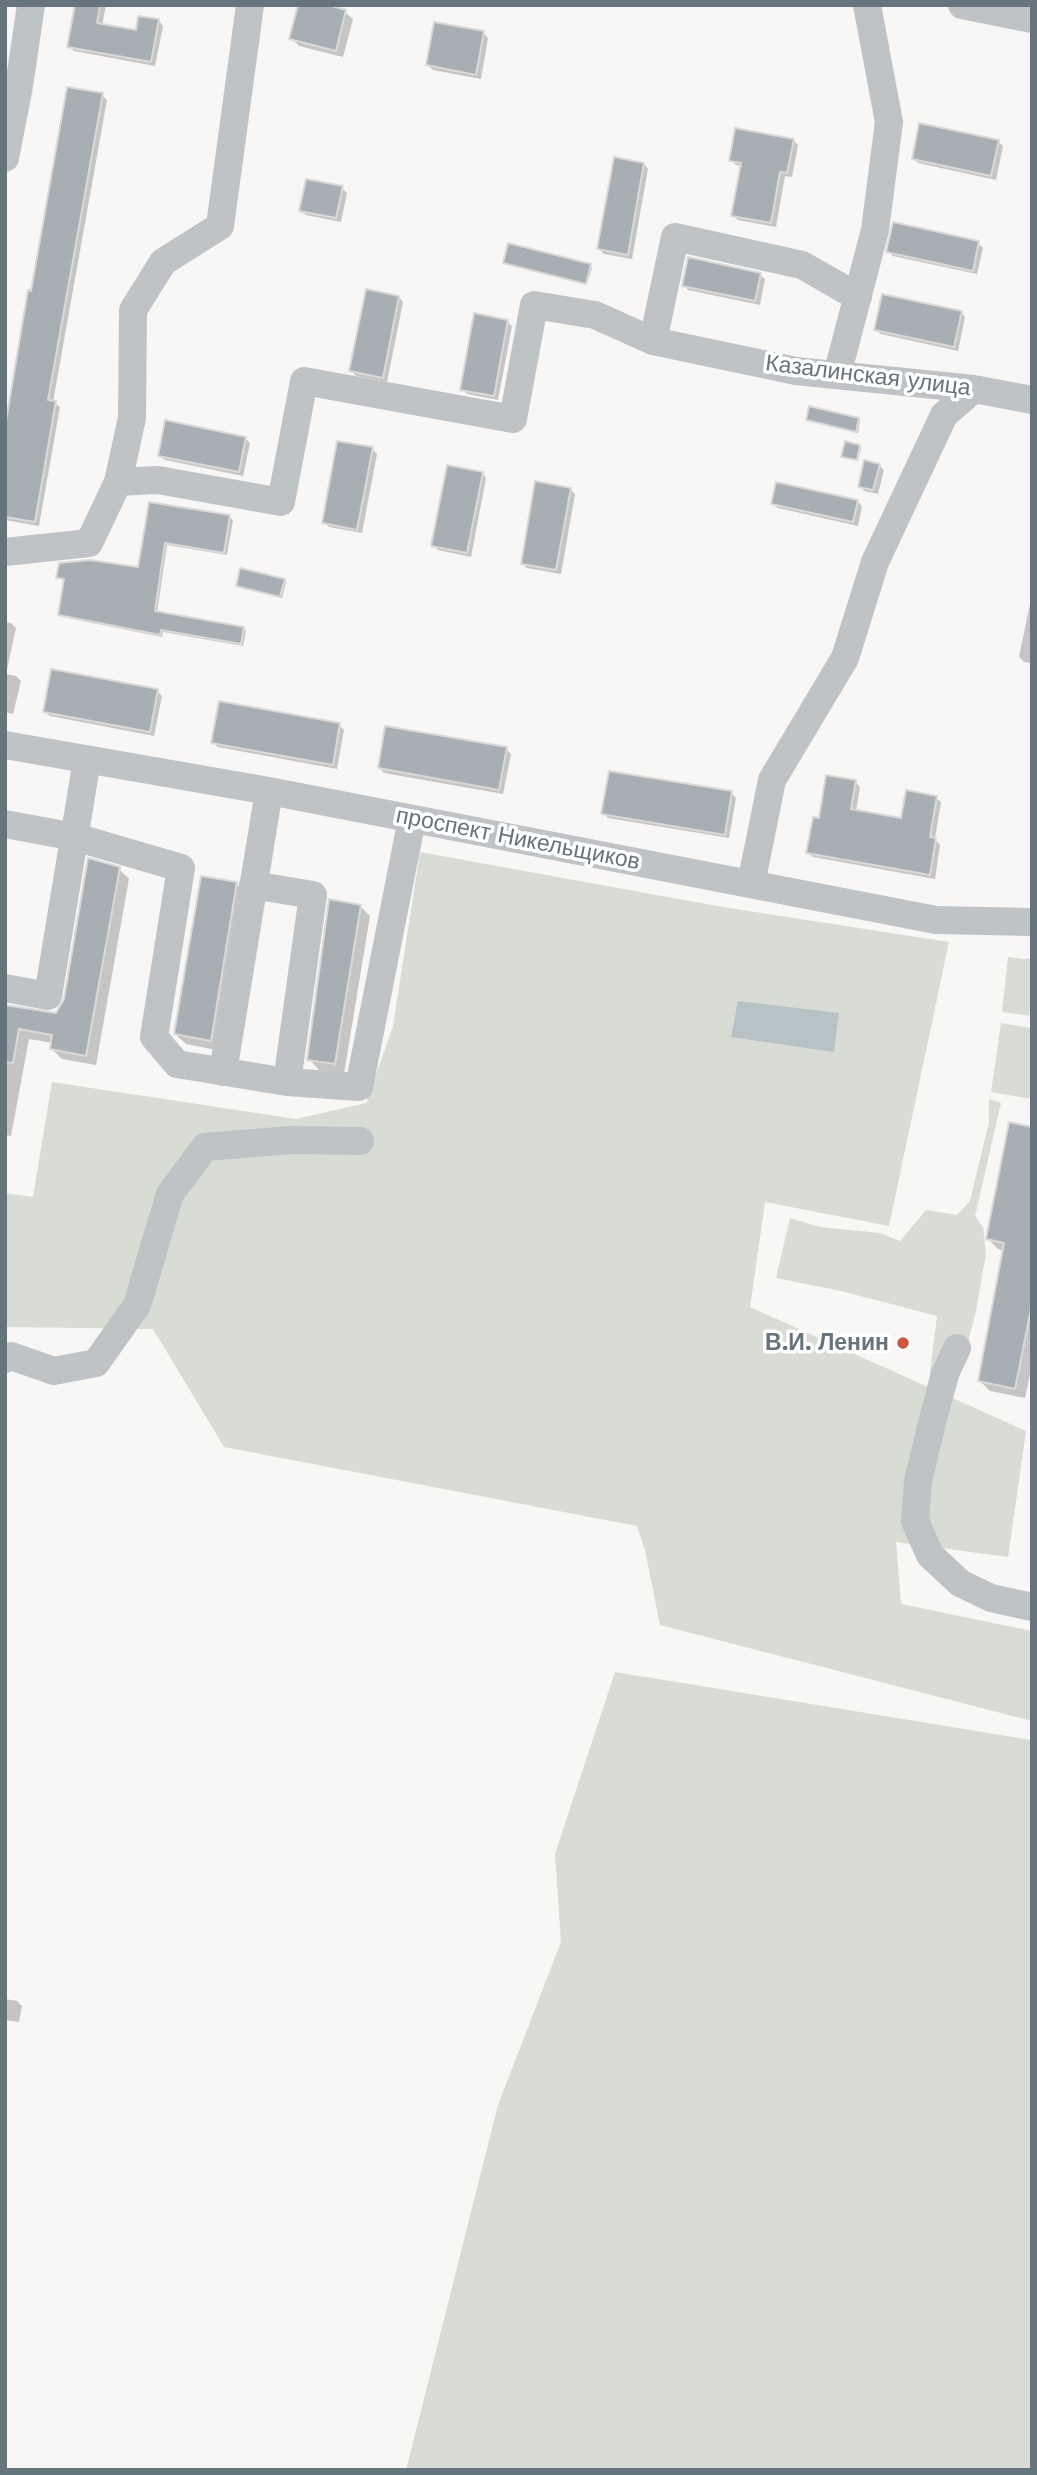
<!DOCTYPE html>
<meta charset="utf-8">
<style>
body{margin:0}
#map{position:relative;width:1037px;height:2475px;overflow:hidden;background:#f8f7f5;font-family:"Work Sans",sans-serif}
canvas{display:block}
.frame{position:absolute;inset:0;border:7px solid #66747d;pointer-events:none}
</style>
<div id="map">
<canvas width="1037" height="2475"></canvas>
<div class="frame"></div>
</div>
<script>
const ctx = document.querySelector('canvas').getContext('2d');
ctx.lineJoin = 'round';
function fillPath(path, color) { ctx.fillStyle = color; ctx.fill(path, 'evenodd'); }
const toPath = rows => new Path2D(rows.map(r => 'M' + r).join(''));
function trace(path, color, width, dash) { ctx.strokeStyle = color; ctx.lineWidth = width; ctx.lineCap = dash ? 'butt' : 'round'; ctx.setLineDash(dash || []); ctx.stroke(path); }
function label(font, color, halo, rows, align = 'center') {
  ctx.font = font + ' "Work Sans",sans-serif'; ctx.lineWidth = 7; ctx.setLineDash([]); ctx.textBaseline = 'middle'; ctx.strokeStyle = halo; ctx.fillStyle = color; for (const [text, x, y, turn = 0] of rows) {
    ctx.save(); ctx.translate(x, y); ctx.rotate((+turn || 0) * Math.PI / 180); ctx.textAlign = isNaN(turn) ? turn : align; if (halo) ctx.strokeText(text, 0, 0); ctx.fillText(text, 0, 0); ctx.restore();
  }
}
const green = toPath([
 [420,852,723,907,949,942,889,1226,765,1202,750,1307,1026,1431,1008,1557,896,1542,901,1604,1032,1631,1032,1721,660,1625,645,1550,637,1526,224,1447,153,1329,5,1327,5,1193,33,1197,52,1082,296,1119,366,1103,393,1026],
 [1008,957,1024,959,1032,958,1032,1016,1002,1012],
 [1001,1023,1032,1028,1032,1099,991,1092],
 [989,1099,1001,1103,975,1216,983,1227,986,1254,976,1311,955,1392,929,1381,937,1316,841,1291,776,1278,790,1218,820,1227,880,1233,900,1241,926,1210,957,1215,970,1201,989,1122],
 [615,1672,1032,1740,1032,2470,406,2470,498,2105,561,1942,555,1854]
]);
const water = toPath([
 [738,1001,839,1013,834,1052,731,1037]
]);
const shadow = toPath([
 [77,5,106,5,102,26,137,32,159,21,163,26,155,66,74,51,69,46],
 [345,12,353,19,343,57,299,46,291,38],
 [483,33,488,38,481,79,433,70,428,65],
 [102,95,107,100,53,402,60,407,39,526,5,520,5,435,33,293],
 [793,140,798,145,792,177,785,176,776,227,738,220,733,215,742,166,736,165,731,160],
 [998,141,1003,146,996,180,918,163,914,159],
 [644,164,648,169,632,259,604,254,599,249],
 [342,188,347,193,341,222,306,215,301,210],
 [978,243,983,248,977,274,893,256,888,251],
 [505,262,590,266,592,268,587,284],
 [760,275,765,279,760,305,688,290,684,285],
 [399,297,403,302,387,382,356,376,351,371],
 [961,312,965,317,958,351,881,334,876,330],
 [507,321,512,326,498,400,467,394,462,389],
 [808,419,858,419,860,421,858,433],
 [245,438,250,443,243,476,165,460,160,455],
 [859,446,861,448,858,461,843,456],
 [372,449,377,454,362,533,329,527,324,522],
 [879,465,884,470,878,494,864,491,860,486],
 [482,473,486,478,471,557,438,550,433,545],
 [570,489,575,494,561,574,527,568,522,563],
 [857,501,862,506,858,526,778,508,773,504],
 [150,504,230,517,233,520,227,555,167,545,157,613,243,628,246,631,243,646,163,632,162,637,63,617,60,614,66,581,58,578,139,569],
 [284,580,286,582,282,598,238,585],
 [1032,594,1032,663,1024,662,1019,657],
 [5,622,11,623,16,628,6,674,16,676,21,681,13,714,5,712],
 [157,691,162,696,154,736,50,716,45,712],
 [339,725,344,730,337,769,218,747,213,743],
 [506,749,511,754,503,794,384,773,380,768],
 [855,782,860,787,856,812,902,820,936,798,941,802,935,839,940,845,935,879,813,857,808,852,820,820],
 [731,793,736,798,729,838,608,818,603,813],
 [119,869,129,879,96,1065,62,1059,52,1049,53,1043,29,1039,11,1136,5,1135,5,1007,57,1015,66,999],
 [236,883,246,894,221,1051,186,1044,175,1034],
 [360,906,370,916,344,1074,319,1070,309,1059],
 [1032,1129,1032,1365,1025,1398,990,1391,980,1381,1005,1251,998,1249,988,1239],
 [5,1999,17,2001,22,2006,19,2022,5,2020]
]);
const building = toPath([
 [75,5,100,5,97,23,136,30,138,16,159,19,151,62,67,47,75,5],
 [298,5,328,5,346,10,336,51,289,39,298,5],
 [434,22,484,31,476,75,426,65,434,22],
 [67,87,103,93,48,400,56,401,35,522,5,517,5,427,28,290,31,291,67,87],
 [919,123,999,140,991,176,912,159,919,123],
 [735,128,794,139,787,173,780,172,771,223,731,216,741,163,729,161,735,128],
 [614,157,644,163,628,255,597,249,614,157],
 [306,179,343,186,336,218,299,211,306,179],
 [893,222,979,241,973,271,886,252,893,222],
 [508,243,591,264,586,284,503,263,508,243],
 [688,257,761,273,755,301,682,286,688,257],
 [366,289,399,296,383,378,349,371,366,289],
 [882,294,962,311,954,347,874,330,882,294],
 [474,313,508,320,494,396,460,390,474,313],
 [809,406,859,418,856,432,806,420,809,406],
 [165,420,246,437,239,472,158,456,165,420],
 [337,441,373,447,357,530,322,523,337,441],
 [845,441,860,445,857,460,841,457,845,441],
 [864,460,880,464,873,490,858,487,864,460],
 [447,465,483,472,467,553,431,546,447,465],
 [535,481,571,488,556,570,521,564,535,481],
 [776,482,858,500,853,522,771,504,776,482],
 [149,502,230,515,224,553,165,543,155,611,244,627,241,644,161,630,160,635,58,615,64,579,56,578,59,563,90,560,138,567,149,502],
 [240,568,285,579,280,597,236,586,240,568],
 [51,669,158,689,150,732,43,712,51,669],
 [219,701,340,723,333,765,211,743,219,701],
 [385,726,507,747,499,790,378,768,385,726],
 [609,771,732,791,725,835,601,814,609,771],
 [826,775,856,780,851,809,901,818,906,790,937,796,930,837,936,838,930,875,806,853,813,817,819,818,826,775],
 [88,858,120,867,86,1056,50,1049,52,1035,19,1029,13,1063,5,1062,5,1005,56,1013,64,999,88,858],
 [201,876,237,882,211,1041,174,1034,201,876],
 [329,899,361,905,335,1064,307,1060,329,899],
 [1009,1122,1032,1127,1032,1304,1015,1389,978,1381,1004,1243,986,1239,1009,1122]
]);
const minor = toPath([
 [962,5,1032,19],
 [5,158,19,86,31,5],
 [653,341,675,237,802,265,858,297],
 [837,375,875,230,889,122,867,5],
 [118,482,132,418,133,310,163,262,220,226,250,5],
 [5,552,89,543,118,482,158,480,281,502,304,381,513,419,534,305,595,315,653,341,796,371,974,389,1032,400],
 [5,745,269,791,936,920,1032,922],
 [5,824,75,837,181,868,154,1037,177,1064,287,1082,359,1087,412,819],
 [751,884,772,780,845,658,875,562,944,415,974,389],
 [253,885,313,895,287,1082],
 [5,988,48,996,87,760],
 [223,1072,269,791],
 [957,1348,945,1374,933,1419,918,1481,915,1521,930,1555,960,1583,991,1598,1032,1607],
 [5,1359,11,1356,54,1371,96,1363,137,1305,170,1194,205,1147,291,1140,360,1141]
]);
const markers = [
 [903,1343,7,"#cf563e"]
];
const streetNames = [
 ["Казалинская улица",868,376,7],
 ["проспект Никельщиков",518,839,11]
];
const poiNames = [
 ["В.И. Ленин",889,1343]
];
fillPath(green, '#d8dcd5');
fillPath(water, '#b6c2c5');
fillPath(shadow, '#0003');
fillPath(building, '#a7aeb4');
trace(building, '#d9d9d8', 2);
trace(minor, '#bfc3c6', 28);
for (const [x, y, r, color] of markers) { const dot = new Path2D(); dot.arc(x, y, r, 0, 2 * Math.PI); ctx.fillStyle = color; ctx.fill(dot); trace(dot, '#fff', 2.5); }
label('23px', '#66747d', '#fff', streetNames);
label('bold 23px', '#66747d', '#fff', poiNames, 'right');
</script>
